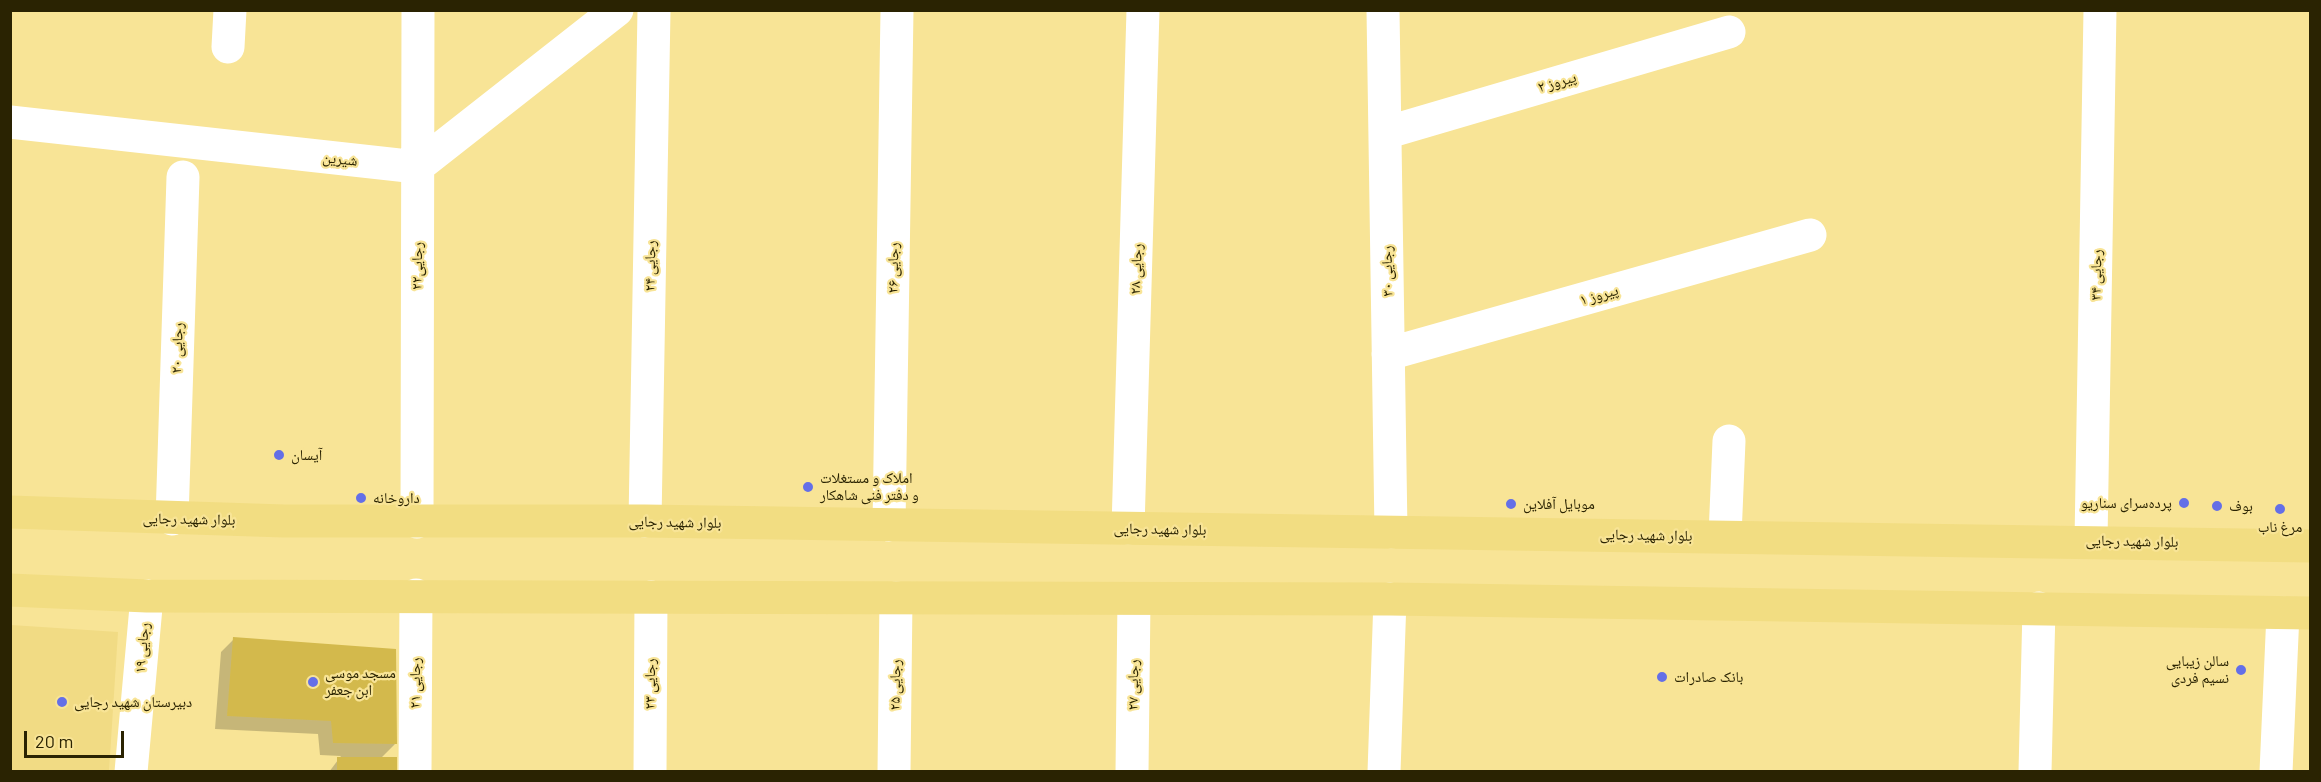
<!DOCTYPE html>
<meta charset="utf-8">
<style>
body{margin:0}
#map{position:relative;width:2321px;height:782px;overflow:hidden;background:#f8e496;font-family:Barlow,sans-serif}
canvas{display:block}
.frame{position:absolute;inset:0;border:12px solid #2a2302;pointer-events:none}
.scale{position:absolute;left:24px;top:731px;width:100px;height:27px;box-sizing:border-box;border:3px solid #2a2302;border-top:0;padding-left:8px;font-size:18px;line-height:21px;white-space:nowrap;color:#2a2302;-webkit-text-stroke:4px #f8e496;paint-order:stroke}
</style>
<div id="map">
<canvas width="2321" height="782"></canvas>
<div class="frame"></div>
<div class="scale">20 m</div>
</div>
<script>
const ctx = document.querySelector('canvas').getContext('2d');
ctx.lineJoin = 'round';
function fillPath(path, color) { ctx.fillStyle = color; ctx.fill(path, 'evenodd'); }
const toPath = rows => new Path2D(rows.map(r => 'M' + r).join(''));
function trace(path, color, width, dash) { ctx.strokeStyle = color; ctx.lineWidth = width; ctx.lineCap = dash ? 'butt' : 'round'; ctx.setLineDash(dash || []); ctx.stroke(path); }
function label(font, color, halo, rows, align = 'center') {
  ctx.font = font + ' Barlow,"Noto Naskh Arabic",sans-serif'; ctx.lineWidth = 4.5; ctx.setLineDash([]); ctx.textBaseline = 'middle'; ctx.strokeStyle = halo; ctx.fillStyle = color; for (const [text, x, y, turn = 0] of rows) {
    ctx.save(); ctx.translate(x, y); ctx.rotate((+turn || 0) * Math.PI / 180); ctx.textAlign = isNaN(turn) ? turn : align; if (halo) ctx.strokeText(text, 0, 0); ctx.fillText(text, 0, 0); ctx.restore();
  }
}
const built = toPath([
 [11,625,118,632,109,771,11,771]
]);
const shadow = toPath([
 [234,639,395,744,380,759,396,772,329,772,341,756,320,755,318,734,215,729,221,652]
]);
const building = toPath([
 [233,637,396,649,397,744,333,743,331,721,227,716],
 [337,757,397,757,397,772,337,772]
]);
const minor = toPath([
 [1383,10,1391,532],
 [228,47,230,10],
 [10,122,417,167,617,10],
 [1385,133,1729,32],
 [1388,354,1810,235],
 [172,519,183,177],
 [645,521,654,10],
 [417,522,418,10],
 [889,525,897,10],
 [1128,528,1143,10],
 [1725,536,1729,441],
 [2091,540,2100,10],
 [131,772,147,596],
 [415,772,416,595],
 [650,772,651,597],
 [894,772,896,598],
 [1132,772,1134,599],
 [1384,772,1390,599],
 [2035,772,2039,608],
 [2276,772,2283,613]
]);
const major = toPath([
 [10,512,284,521,645,521,2310,546],
 [10,590,147,596,1390,599,2310,613]
]);
const markers = [
 [279,455,6,"#646fe7"],
 [808,487,6,"#646fe7"],
 [361,498,6,"#646fe7"],
 [2184,503,6,"#646fe7"],
 [1511,504,6,"#646fe7"],
 [2217,506,6,"#646fe7"],
 [2280,509,6,"#646fe7"],
 [2241,670,6,"#646fe7"],
 [1662,677,6,"#646fe7"],
 [313,682,6,"#646fe7"],
 [62,702,6,"#646fe7"]
];
const streetNames = [
 ["پیروز ۲",1557,82,-16],
 ["شیرین",340,159,6],
 ["۲۲رجایی",417,266,-90],
 ["رجایی ۲۴",650,266,-89],
 ["رجایی ۲۶",893,268,-89],
 ["رجایی ۲۸",1136,269,-88],
 ["رجایی ۳۰",1387,271,-91],
 ["رجایی ۳۴",2096,275,-89],
 ["پیروز ۱",1599,295,-16],
 ["رجایی ۲۰",177,348,-88],
 ["بلوار شهید رجایی",189,519,1],
 ["بلوار شهید رجایی",675,522,1],
 ["بلوار شهید رجایی",1160,529,1],
 ["بلوار شهید رجایی",1646,535,1],
 ["بلوار شهید رجایی",2132,541,1],
 ["رجایی ۱۹",142,648,-85],
 ["رجایی ۲۱",415,683,-90],
 ["رجایی ۲۳",650,684,-90],
 ["رجایی ۲۵",895,685,-89],
 ["رجایی ۲۷",1133,685,-89]
];
const poiNames = [
 ["آیسان",291,455],
 ["املاک و مستغلات",820,478],
 ["و دفتر فنی شاهکار",820,495],
 ["داروخانه",373,498],
 ["پرده‌سرای سناریو",2172,503,"right"],
 ["موبایل آفلاین",1523,504],
 ["بوف",2229,506],
 ["مرغ ناب",2280,527,"center"],
 ["سالن زیبایی",2229,661,"right"],
 ["نسیم فردی",2229,678,"right"],
 ["مسجد موسی",325,673],
 ["ابن جعفر",325,690],
 ["بانک صادرات",1674,677],
 ["دبیرستان شهید رجایی",74,702]
];
fillPath(built, '#f1db84');
fillPath(shadow, '#0003');
fillPath(building, '#d3b94c');
trace(minor, '#fff', 33);
trace(major, '#f2dd82', 33);
for (const [x, y, r, color] of markers) { const dot = new Path2D(); dot.arc(x, y, r, 0, 2 * Math.PI); ctx.fillStyle = color; ctx.fill(dot); trace(dot, '#f8e496', 2); }
label('15px', '#2a2302', '#f8e496', streetNames);
label('15px', '#2a2302', '#f8e496', poiNames, 'left');
</script>
